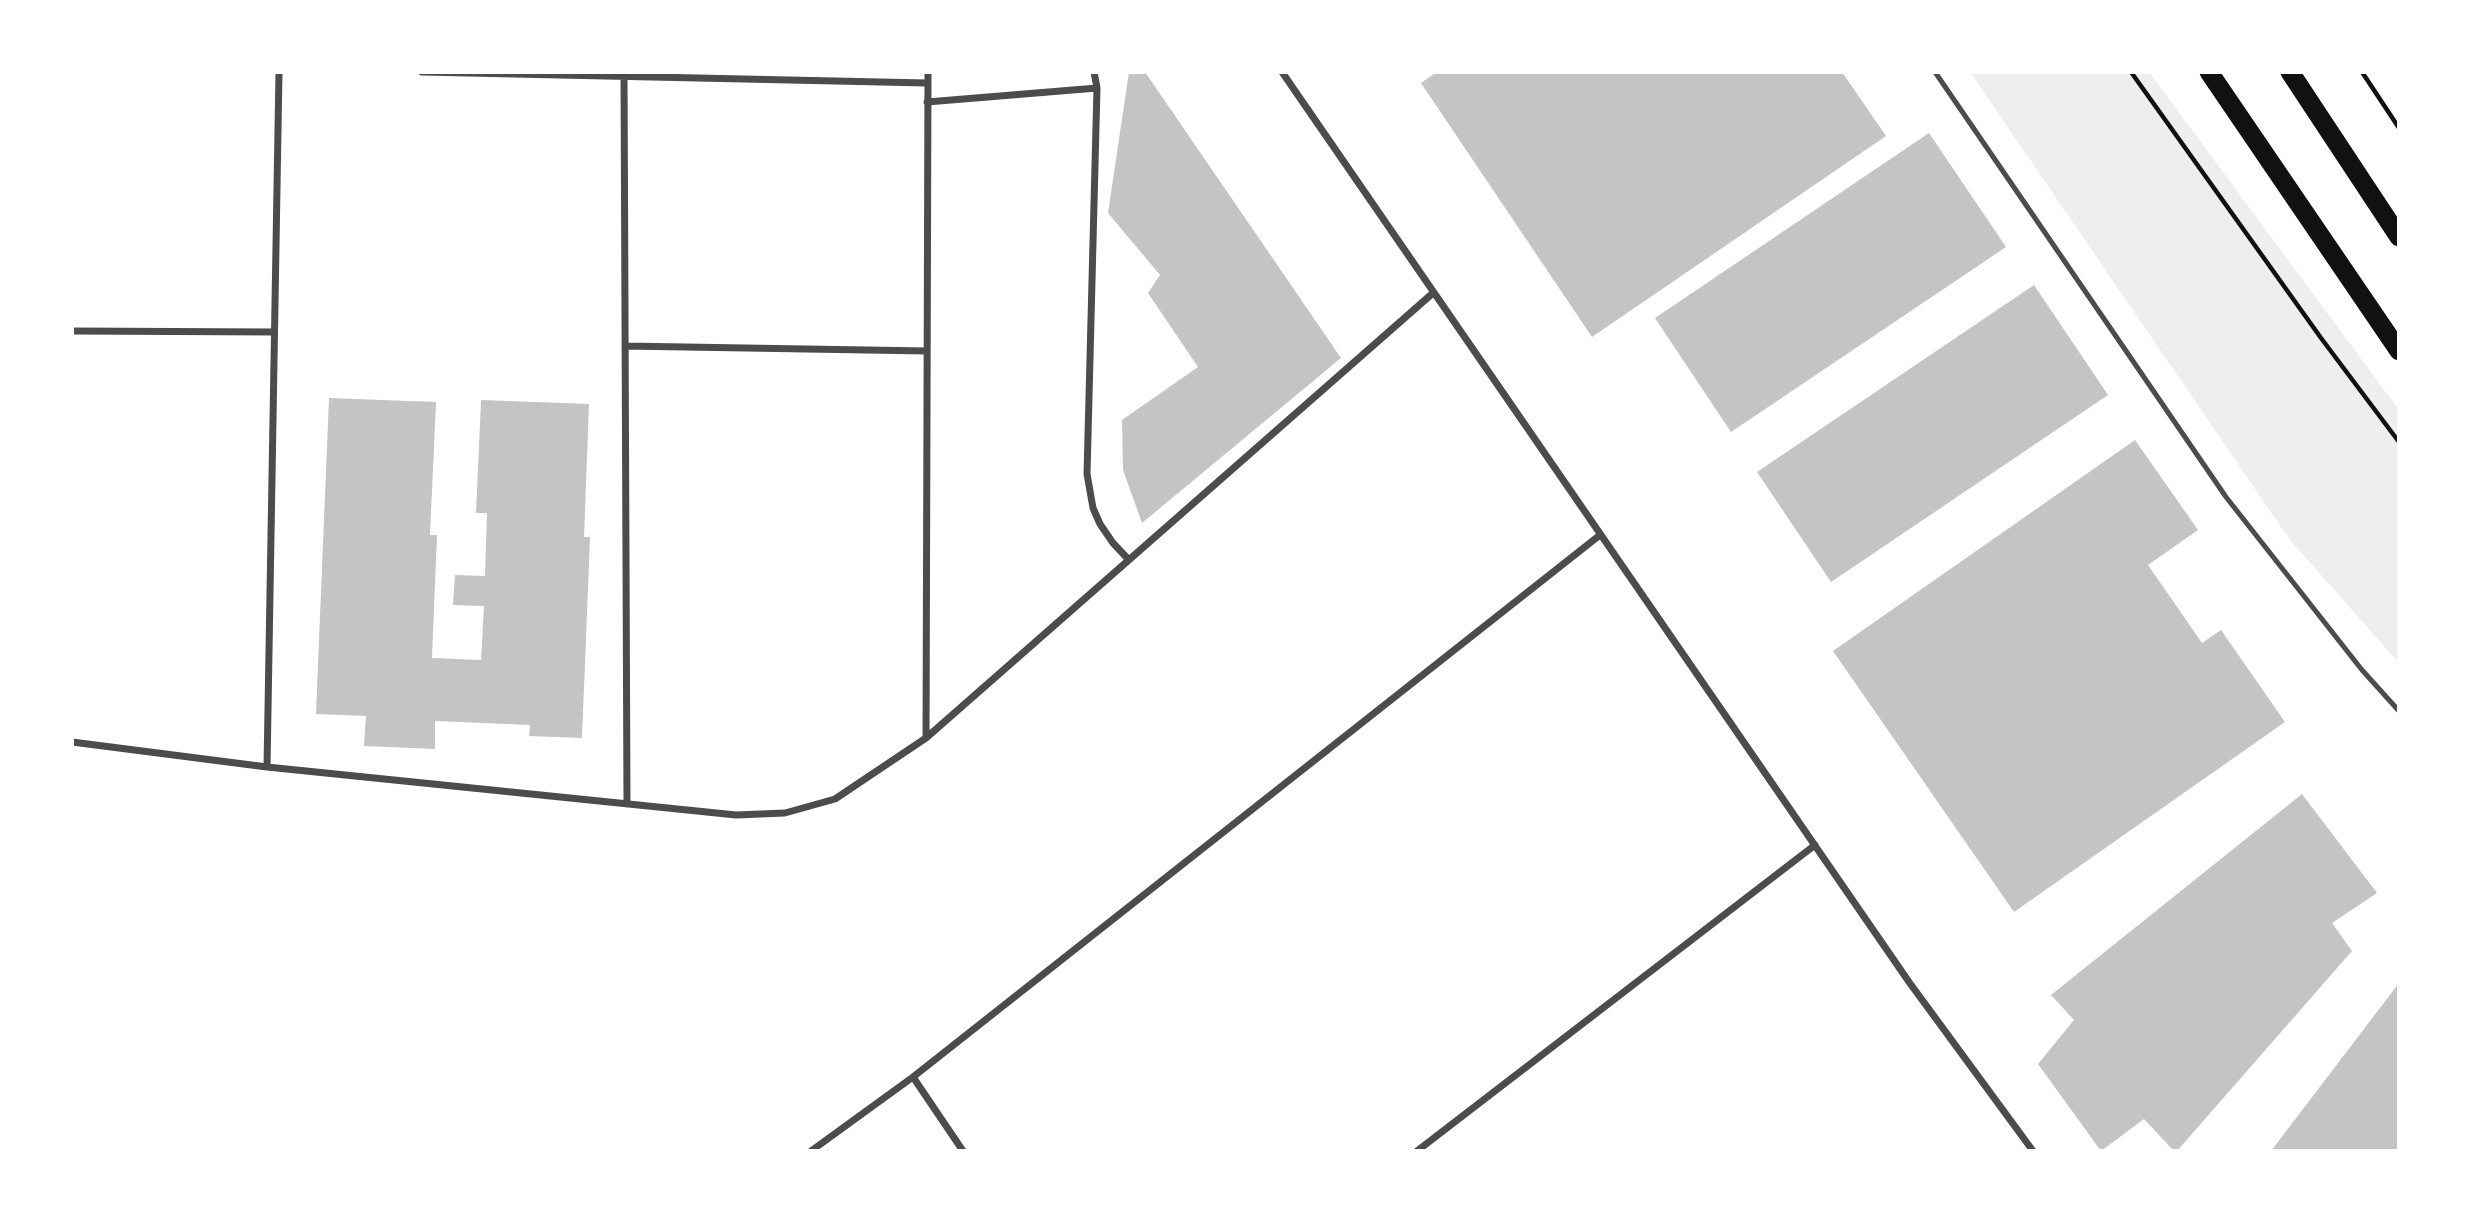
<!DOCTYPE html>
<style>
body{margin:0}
#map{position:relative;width:2471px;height:1223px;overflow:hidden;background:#fff;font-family:"Work Sans",sans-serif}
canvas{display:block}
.frame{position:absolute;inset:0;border:74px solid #fff;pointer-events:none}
</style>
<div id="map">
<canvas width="2471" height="1223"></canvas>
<div class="frame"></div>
</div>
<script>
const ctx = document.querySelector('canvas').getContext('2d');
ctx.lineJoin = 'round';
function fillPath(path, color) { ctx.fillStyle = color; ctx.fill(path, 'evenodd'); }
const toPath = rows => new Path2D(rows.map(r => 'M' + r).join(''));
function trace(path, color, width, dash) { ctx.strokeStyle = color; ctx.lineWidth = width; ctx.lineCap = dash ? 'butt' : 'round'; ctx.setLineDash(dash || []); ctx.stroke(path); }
const green = toPath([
 [1970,72,2149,72,2399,410,2399,663,2290,540]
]);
const building = toPath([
 [1129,72,1145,72,1341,358,1142,523,1123,470,1122,420,1198,367,1148,293,1160,275,1108,213],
 [1437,72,1842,72,1886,136,1592,337,1421,83],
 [1929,133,2006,247,1731,432,1655,318],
 [2034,285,2108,395,1831,582,1757,472],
 [329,398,436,402,430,535,437,535,432,658,481,660,484,606,453,605,455,575,485,576,487,513,476,513,481,400,589,404,584,537,590,537,582,738,529,736,530,725,435,721,435,749,364,746,366,716,316,714],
 [2135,440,2198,530,2148,565,2202,643,2221,630,2285,722,2014,912,1833,651],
 [2302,794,2377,893,2332,923,2352,951,2177,1151,2174,1151,2144,1119,2101,1151,2038,1064,2074,1020,2051,995],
 [2399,983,2399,1151,2271,1151]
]);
const path = toPath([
 [2131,72,2321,338,2399,442],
 [2362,72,2399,128]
]);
const service = toPath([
 [1935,72,2226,497,2362,670,2399,711]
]);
const minor = toPath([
 [422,72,927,83],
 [624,72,627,804],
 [1094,72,1097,88,1087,474,1093,508,1100,524,1113,543,1129,560],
 [1282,72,1909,982,2033,1151],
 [927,102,1097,88],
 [72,331,274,332],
 [625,346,927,351],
 [926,738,928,72],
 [72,742,267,767,736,815,785,813,835,799,926,738,1433,293],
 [267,767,279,72],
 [913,1077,963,1151],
 [811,1151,913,1077,1600,535],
 [1417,1151,1815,845]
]);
const trunk = toPath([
 [2209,72,2399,351],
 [2290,72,2399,237]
]);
fillPath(green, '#eee');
fillPath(building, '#c4c4c4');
trace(path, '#111', 4.5);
trace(service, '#4c4c4c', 5);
trace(minor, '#4c4c4c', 7);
trace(trunk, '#111', 19);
</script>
